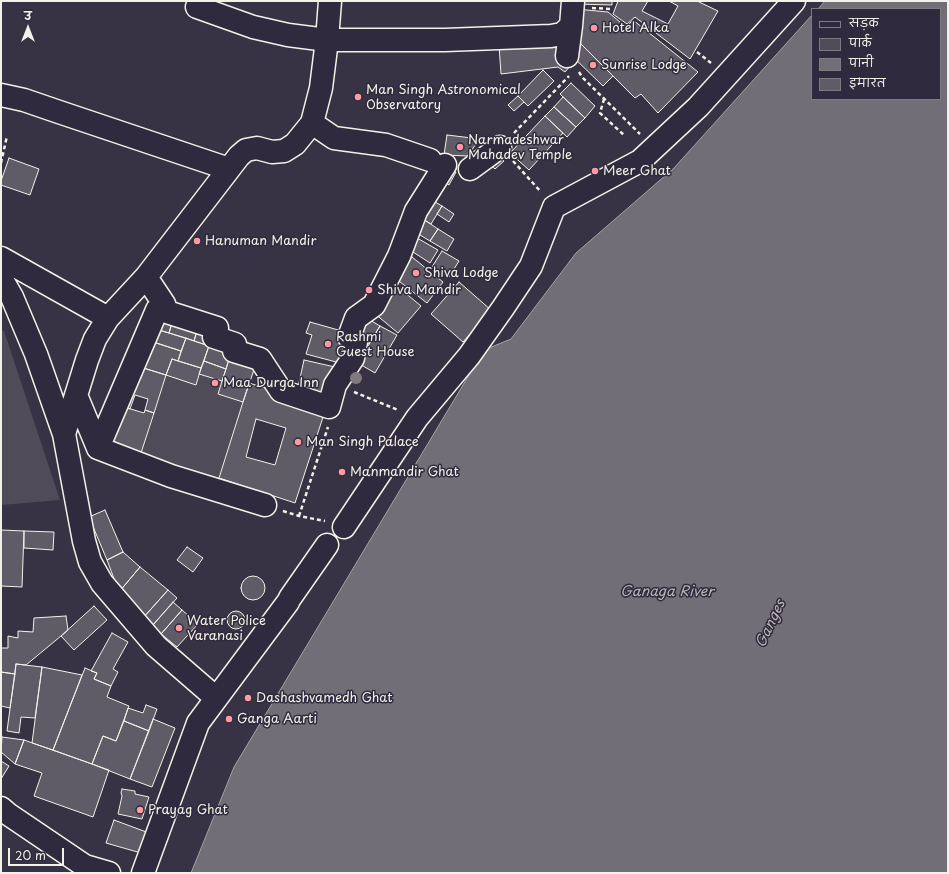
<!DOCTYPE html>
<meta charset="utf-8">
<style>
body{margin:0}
#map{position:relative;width:949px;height:874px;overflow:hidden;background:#373244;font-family:"Playpen Sans","Playpen Sans Deva",sans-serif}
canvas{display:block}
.frame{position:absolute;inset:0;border:2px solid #f4f1e8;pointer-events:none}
.legend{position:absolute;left:811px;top:8px;width:130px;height:92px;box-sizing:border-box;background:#2f2a3d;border:1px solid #7e7a81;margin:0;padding:5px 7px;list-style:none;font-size:12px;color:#f4f1e8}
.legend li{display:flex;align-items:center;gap:8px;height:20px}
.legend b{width:20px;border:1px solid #7e7a81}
.north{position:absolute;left:8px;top:8px;width:40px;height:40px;-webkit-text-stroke:3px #2f2a3d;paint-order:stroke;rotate:0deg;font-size:11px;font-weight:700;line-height:16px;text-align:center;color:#f4f1e8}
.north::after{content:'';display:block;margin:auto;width:14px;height:18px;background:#f4f1e8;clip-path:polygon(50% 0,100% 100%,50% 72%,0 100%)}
.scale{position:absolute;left:8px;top:848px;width:56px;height:18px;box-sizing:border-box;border:2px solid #f4f1e8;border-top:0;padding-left:5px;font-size:12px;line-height:14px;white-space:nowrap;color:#f4f1e8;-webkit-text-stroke:3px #2f2a3d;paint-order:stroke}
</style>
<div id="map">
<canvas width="949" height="874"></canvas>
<div class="frame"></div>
<ul class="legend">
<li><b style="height:5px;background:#2f2a3d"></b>सड़क</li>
<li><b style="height:11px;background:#504b59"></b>पार्क</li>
<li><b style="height:11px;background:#726e77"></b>पानी</li>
<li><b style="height:11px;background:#5f5c67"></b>इमारत</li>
</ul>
<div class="north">उ</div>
<div class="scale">20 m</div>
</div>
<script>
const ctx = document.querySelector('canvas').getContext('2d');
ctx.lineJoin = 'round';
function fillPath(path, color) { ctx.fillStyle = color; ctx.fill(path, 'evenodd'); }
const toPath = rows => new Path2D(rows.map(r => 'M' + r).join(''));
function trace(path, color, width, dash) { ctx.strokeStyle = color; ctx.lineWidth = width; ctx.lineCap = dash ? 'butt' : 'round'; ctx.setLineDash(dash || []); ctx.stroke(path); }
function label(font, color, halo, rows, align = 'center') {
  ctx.font = font + ' "Playpen Sans",sans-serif'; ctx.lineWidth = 3; ctx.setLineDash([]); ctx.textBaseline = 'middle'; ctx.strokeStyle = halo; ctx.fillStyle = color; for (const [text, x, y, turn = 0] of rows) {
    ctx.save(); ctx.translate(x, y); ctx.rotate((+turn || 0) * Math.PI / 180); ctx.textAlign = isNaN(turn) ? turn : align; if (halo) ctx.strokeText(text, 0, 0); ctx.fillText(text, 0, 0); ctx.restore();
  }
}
const green = toPath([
 [1,331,4,331,60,500,1,505],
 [199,374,222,381,218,394,243,402,219,478,140,456,166,375,196,384]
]);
const water = toPath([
 [825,1,948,1,948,873,191,873,234,767,484,350,511,339,576,253,674,168,812,15,812,99,940,99,940,9,818,9,825,1]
]);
const building = toPath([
 [576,1,612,1,612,5,576,4,576,1],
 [618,1,648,1,642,11,668,24,678,6,669,1,697,1,718,11,690,59,635,17,627,24,613,14,618,1],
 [576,9,608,12,626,27,633,20,698,72,658,113,641,94,635,98,580,43,576,9],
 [557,39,572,64,565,72,558,67,501,74,499,46,557,39],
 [580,43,613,76,603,86,569,53,580,43],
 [543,70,554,81,528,106,518,96,543,70],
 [571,83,595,106,585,118,560,94,571,83],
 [518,96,524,102,514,111,508,105,518,96],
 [563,97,585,118,576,127,554,107,563,97],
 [554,107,576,127,567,137,545,116,554,107],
 [545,116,563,133,529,170,510,153,545,116],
 [447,135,480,139,467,156,444,155,447,135],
 [498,154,504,161,495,169,488,163,498,154],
 [9,158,39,169,30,195,1,185,1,181,9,158],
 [447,167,456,172,449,185,440,179,447,167],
 [430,199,442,206,431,224,419,217,430,199],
 [442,206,454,214,449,222,437,214,442,206],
 [423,219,438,229,430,241,415,232,423,219],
 [438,229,454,239,447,251,430,241,438,229],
 [417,238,438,250,430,263,410,250,417,238],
 [442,251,459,261,449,277,432,267,442,251],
 [412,257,443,282,427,303,395,278,412,257],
 [459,282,491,310,463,342,431,314,459,282],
 [397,286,421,306,398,333,374,313,397,286],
 [174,316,199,324,194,341,169,333,174,316],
 [174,316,169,333,152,328,174,316],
 [365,317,380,326,369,344,354,336,365,317],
 [310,322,349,333,340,363,306,354,312,335,306,333,310,322],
 [199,324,209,346,194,341,199,324],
 [380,326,397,335,375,373,358,363,380,326],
 [152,328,186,338,181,351,147,340,152,328],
 [186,338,209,346,201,368,178,361,186,338],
 [211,339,233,346,226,369,204,361,211,339],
 [147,340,181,351,178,361,172,359,166,375,137,366,147,340],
 [231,353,257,361,243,402,218,394,231,353],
 [172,359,201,368,196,385,166,375,172,359],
 [304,360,335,367,328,399,297,392,304,360],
 [204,361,226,369,222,381,199,374,204,361],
 [137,366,166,375,154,413,145,410,148,399,135,395,130,409,124,407,137,366],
 [249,383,278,392,325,411,295,503,219,478,249,383],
 [256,419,286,428,275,465,246,457,256,419],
 [124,407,144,413,145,410,154,413,140,456,111,446,124,407],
 [105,510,123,552,107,560,89,517,105,510],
 [1,530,24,531,22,587,1,586,1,530],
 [24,531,54,532,53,550,24,548,24,531],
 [187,547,203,558,193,572,177,560,187,547],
 [123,552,140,567,119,592,107,560,123,552],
 [140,567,168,590,143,618,119,592,140,567],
 '241 588a12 12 0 1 1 24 0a12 12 0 1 1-24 0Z',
 [168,590,177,598,152,626,143,618,168,590],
 [173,602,182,610,161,634,152,626,173,602],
 [94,606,107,620,74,650,61,636,94,606],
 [182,610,198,624,177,647,161,634,182,610],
 '227 620a9 9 0 1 1 18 0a9 9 0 1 1-18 0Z',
 [66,616,68,630,61,636,26,665,16,664,15,674,1,672,1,648,8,648,8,636,18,638,18,631,33,632,34,618,66,616],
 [112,633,128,642,113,669,118,672,111,686,94,679,97,673,91,671,112,633],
 [16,664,42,667,35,718,21,717,19,733,7,731,16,664],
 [42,667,82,675,53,750,32,743,42,667],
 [85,668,97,673,94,679,111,686,107,697,129,706,116,741,103,736,92,764,53,750,85,668],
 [1,672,15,674,10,708,1,706,1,672],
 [146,705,157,709,149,731,124,721,128,708,143,713,146,705],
 [153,719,175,728,152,787,130,779,153,719],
 [124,721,149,731,130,779,92,764,103,736,116,741,124,721],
 [2,737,24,740,15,764,1,752,2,737],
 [24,740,109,770,93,817,34,796,42,773,15,764,24,740],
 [1,761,9,766,1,779,1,761],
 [122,789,135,791,135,794,149,797,142,819,118,814,122,796,121,793,122,789],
 [114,820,149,833,141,853,106,843,114,820]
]);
const path = toPath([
 [592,8,611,9],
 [697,52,711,63],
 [579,72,582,77,640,134],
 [604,99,600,113,625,136],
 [514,133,569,76],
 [513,161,541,192],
 [1,163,7,136],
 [354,392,398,410],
 [283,511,299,516,325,521],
 [299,516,328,427]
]);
const minor = toPath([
 [197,7,253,27,288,35,327,40,445,40,551,36,562,34,571,26,573,1],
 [567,56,571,26],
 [1,95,24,100,59,112,229,169],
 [312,123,334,138,386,145,430,160],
 [470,169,500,147],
 [1,258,108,318],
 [146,277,164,304,167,312,217,328,214,337,235,344,234,351,260,359,281,391,329,407,335,385,353,358,356,342,349,337,356,318,374,305,399,256,416,211,445,165],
 [1,278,12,297,36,354,64,434,84,541,90,562,102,583,156,646,216,698],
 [76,395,98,448,171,476,265,505],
 [64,434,87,360,95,339,108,318,146,277,239,156,246,150,257,148,272,152,284,151,295,144,312,123,321,88,327,40,330,1],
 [98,448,157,310,167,312],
 [344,527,417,418,469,356,503,308,531,266,554,207,640,161,698,107,794,1],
 [290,598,327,545],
 [1,808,8,814,85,866,109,873],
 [143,873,198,723,288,602]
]);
const trees = [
 [356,378]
];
const markers = [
 [594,28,4,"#ff9aa2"],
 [593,65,4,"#ff9aa2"],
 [358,97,4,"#ff9aa2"],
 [460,147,4,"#ff9aa2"],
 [595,171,4,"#ff9aa2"],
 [197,241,4,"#ff9aa2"],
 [416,273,4,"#ff9aa2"],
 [369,290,4,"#ff9aa2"],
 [328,344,4,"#ff9aa2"],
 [215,383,4,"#ff9aa2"],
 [298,442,4,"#ff9aa2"],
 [342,472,4,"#ff9aa2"],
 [179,628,4,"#ff9aa2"],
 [248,698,4,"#ff9aa2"],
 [229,719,4,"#ff9aa2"],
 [140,810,4,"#ff9aa2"]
];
const poiNames = [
 ["Hotel Alka",602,28],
 ["Sunrise Lodge",601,65],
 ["Man Singh Astronomical",366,90],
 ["Observatory",366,105],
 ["Narmadeshwar",468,140],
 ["Mahadev Temple",468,155],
 ["Meer Ghat",603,171],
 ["Hanuman Mandir",205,241],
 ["Shiva Lodge",424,273],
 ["Shiva Mandir",377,290],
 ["Rashmi",336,337],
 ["Guest House",336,352],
 ["Maa Durga Inn",223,383],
 ["Man Singh Palace",306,442],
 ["Manmandir Ghat",350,472],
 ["Water Police",187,621],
 ["Varanasi",187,636],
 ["Dashashvamedh Ghat",256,698],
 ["Ganga Aarti",237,719],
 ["Prayag Ghat",148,810]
];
const waterNames = [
 ["Ganaga River",667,592],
 ["Ganges",771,624,-65]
];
fillPath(green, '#504b59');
fillPath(water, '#726e77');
trace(water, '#a6a2a4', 1);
fillPath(building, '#5f5c67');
trace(building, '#f4f1e8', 1);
trace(minor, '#f4f1e8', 25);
trace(path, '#f4f1e8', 2.5, [4, 3]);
trace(minor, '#2f2a3d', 22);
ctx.fillStyle = '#807b83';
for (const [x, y] of trees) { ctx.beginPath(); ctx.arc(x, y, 6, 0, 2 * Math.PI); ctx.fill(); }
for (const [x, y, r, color] of markers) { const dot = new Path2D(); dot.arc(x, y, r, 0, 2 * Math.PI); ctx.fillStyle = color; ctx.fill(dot); trace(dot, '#2f2a3d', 1.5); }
label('13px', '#f4f1e8', '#2f2a3d', poiNames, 'left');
label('italic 14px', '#bab6b5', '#2f2a3d', waterNames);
</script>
